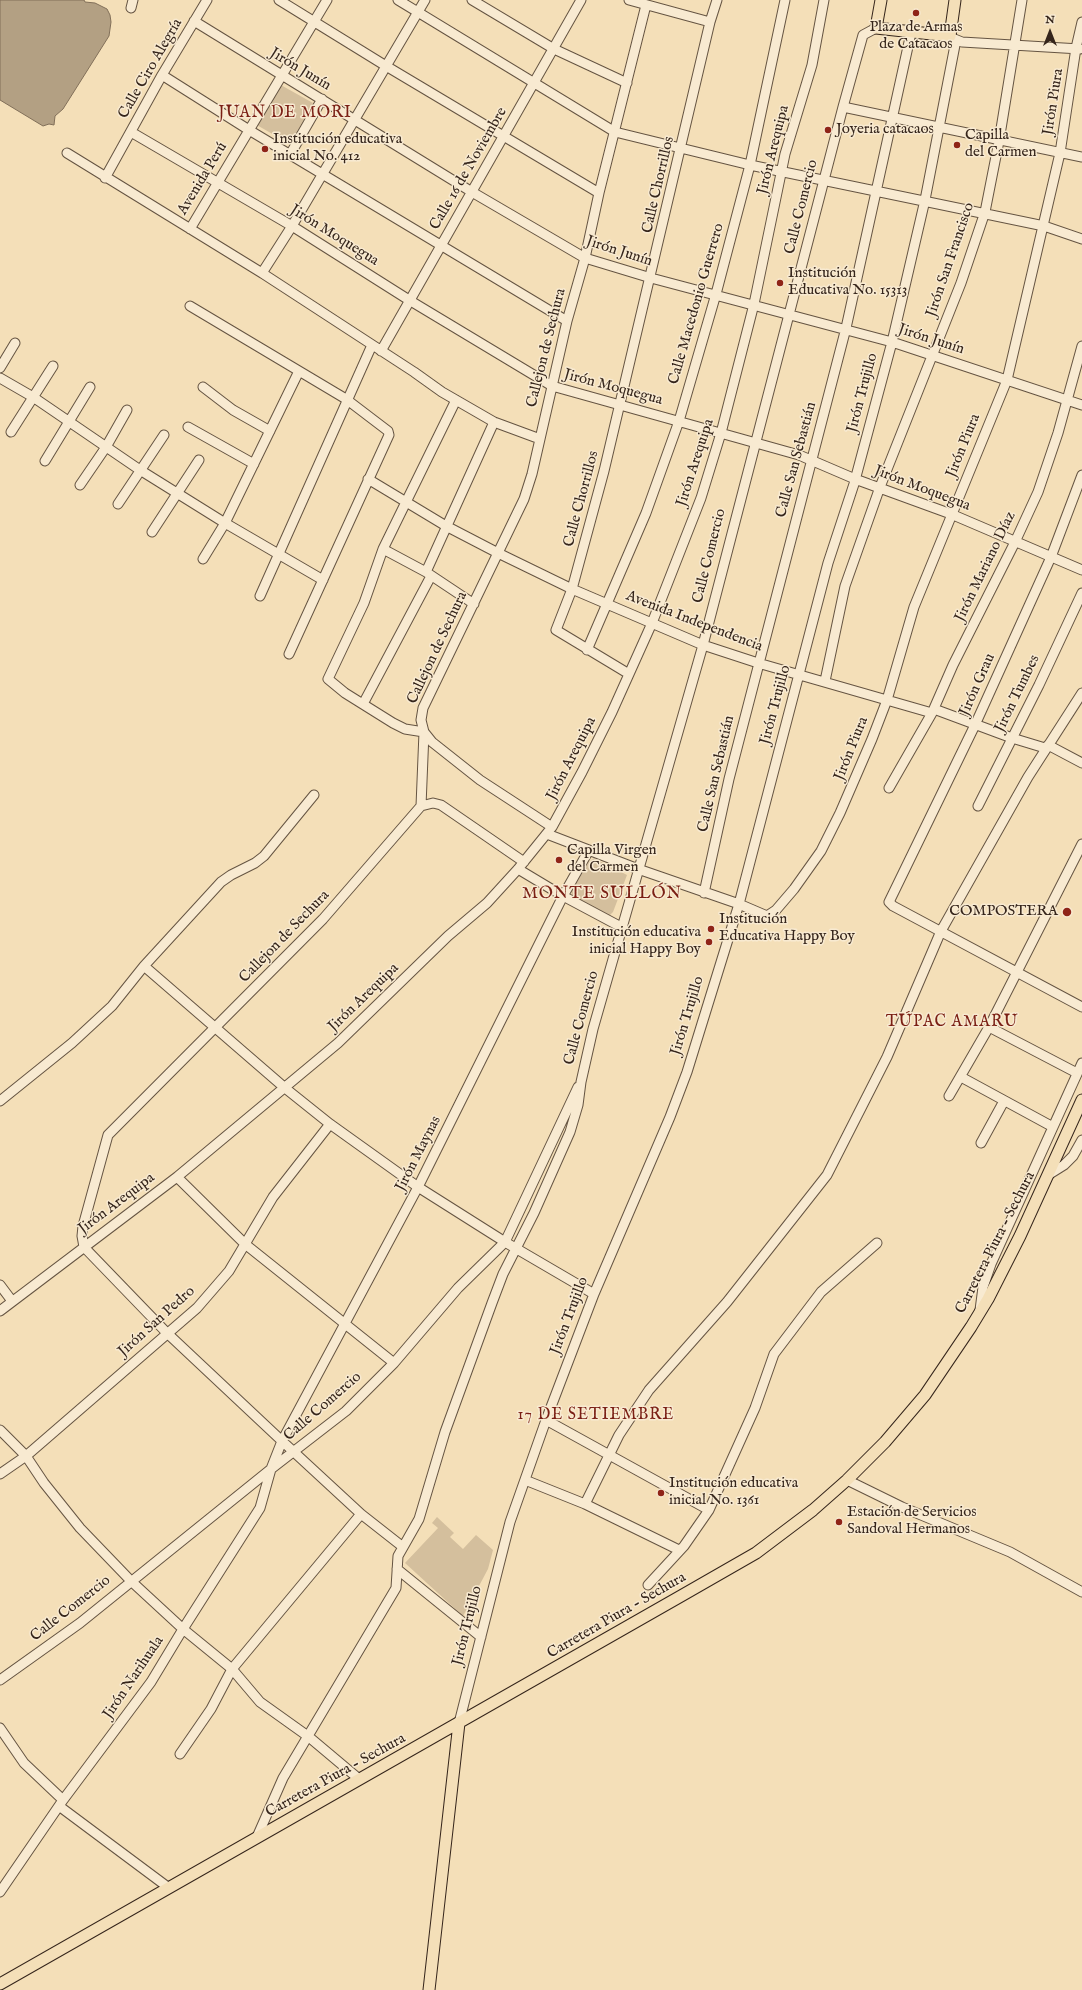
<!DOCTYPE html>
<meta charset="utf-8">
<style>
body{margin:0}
#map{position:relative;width:1082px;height:1990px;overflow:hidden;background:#f4dfb8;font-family:"IM FELL English",serif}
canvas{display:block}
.north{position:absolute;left:1030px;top:12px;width:40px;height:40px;-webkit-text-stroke:3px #f8ead1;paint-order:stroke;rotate:0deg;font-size:11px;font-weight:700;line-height:16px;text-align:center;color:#35251b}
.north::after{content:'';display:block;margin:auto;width:14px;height:18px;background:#35251b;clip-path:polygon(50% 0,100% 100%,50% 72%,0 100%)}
</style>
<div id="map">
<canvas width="1082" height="1990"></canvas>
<div class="north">N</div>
</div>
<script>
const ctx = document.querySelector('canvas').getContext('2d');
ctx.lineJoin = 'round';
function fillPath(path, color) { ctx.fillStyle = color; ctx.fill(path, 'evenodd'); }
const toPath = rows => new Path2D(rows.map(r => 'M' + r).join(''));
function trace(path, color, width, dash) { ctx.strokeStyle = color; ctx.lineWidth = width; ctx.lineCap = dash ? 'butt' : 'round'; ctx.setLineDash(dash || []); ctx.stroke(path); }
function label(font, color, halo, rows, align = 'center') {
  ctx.font = font + ' "IM FELL English",serif'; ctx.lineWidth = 3; ctx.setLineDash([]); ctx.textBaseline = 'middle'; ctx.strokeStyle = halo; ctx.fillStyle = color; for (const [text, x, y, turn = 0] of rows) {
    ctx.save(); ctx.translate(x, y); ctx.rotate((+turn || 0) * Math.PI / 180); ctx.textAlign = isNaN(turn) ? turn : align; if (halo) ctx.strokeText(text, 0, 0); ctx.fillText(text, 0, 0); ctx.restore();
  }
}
const green = toPath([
 [279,84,313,103,290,144,255,124],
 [594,858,627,875,613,912,609,916,575,899,572,895,571,892,589,862],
 [437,1517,454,1533,450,1537,463,1549,476,1535,493,1550,488,1569,463,1616,405,1563,438,1528,432,1523]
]);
const water = toPath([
 [0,0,84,0,85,2,95,3,107,9,110,15,111,22,109,36,63,109,55,116,54,125,49,124,43,126,0,100,0,0]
]);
const minor = toPath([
 [279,0,386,66,599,193],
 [398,0,615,132,750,165,1044,226,1082,239],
 [472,0,554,49,627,83],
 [629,0,710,22],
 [131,8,133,0],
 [194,21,472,192,585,258,651,278,892,342,1082,405],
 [952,38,962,42,1080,49],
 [162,75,249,130,567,321],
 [843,107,1082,157],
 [131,132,292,226,409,300,552,386,799,455,855,479,951,514,1082,570],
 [67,153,262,273,414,372,442,392,494,422,540,439],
 [291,153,322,99],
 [105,178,162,75,207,0],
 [190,229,327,0],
 [262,273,292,226,425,0],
 [190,306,346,399,388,431,389,435,289,654],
 [381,351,581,0],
 [0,368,15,343],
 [0,378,33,397,140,470,225,523,323,580],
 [203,387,233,410,270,431],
 [456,400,383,549,364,603,328,679,345,693,393,723,405,729,424,732,432,742,480,780,552,827],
 [188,427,254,464],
 [11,432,53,366],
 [45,461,90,387],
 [1082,475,1051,557,975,725,889,902,893,906,1082,1007],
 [368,479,446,526,498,553,572,589,703,645,758,663,932,713],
 [80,485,106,447,127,410],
 [118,504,164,435],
 [152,532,199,460],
 [383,549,426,572,474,604],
 [203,559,225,523,299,371],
 [426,572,494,422],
 [260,596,372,345],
 [587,650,646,513,679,421,716,294,750,165,785,0],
 [629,674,556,630,572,589,604,471,710,22,717,0],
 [825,681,845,586,880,487,961,283,985,212,999,141,1022,0],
 [363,704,431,576],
 [934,709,1012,738,1045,748],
 [1048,745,1082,763],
 [889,788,932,713,953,665,1015,542,1038,492,1058,433,1082,346],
 [421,806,433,803,441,805,524,862],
 [978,806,1039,685,1082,593],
 [547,834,638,869,739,904,767,916,776,910,794,889,821,851,840,813,872,739,887,700,914,607,1007,380,1060,153,1076,48,1082,22],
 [518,869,563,896,623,928],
 [704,893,729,779,846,328,911,33],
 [144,966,285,1088,330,1124,418,1187,505,1242,594,1294],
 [989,1027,1077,1073],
 [961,1077,1053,1127],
 [949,1096,989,1027,1082,844],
 [0,1101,72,1043,112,1006,144,966,221,882,231,875,255,863,264,856,314,795],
 [981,1143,1004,1101],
 [1048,1175,1064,1165,1073,1156,1082,1140],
 [177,1177,245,1244,394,1363],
 [0,1285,12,1301],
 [980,1310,983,1287,991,1264,1082,1063],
 [0,1311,177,1177,338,1043,448,936,487,903,518,869,552,827,582,772,612,712,652,623,701,498,721,433,754,304,785,154,812,65,824,0],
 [546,1420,709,1510],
 [0,1430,26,1456,44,1483,80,1528,131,1581,183,1629,232,1669,260,1702,309,1737,359,1779],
 [0,1474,26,1456,197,1308,229,1271,273,1197,330,1124],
 [525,1480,585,1504,679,1550],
 [847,1480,902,1507,1010,1552,1082,1592],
 [585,1504,619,1435,649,1390,727,1302,827,1175,887,1057,941,931,1028,777,1082,693],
 [403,1547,361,1514,282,1441,167,1333,84,1247,82,1236,83,1226,108,1135,323,919,421,806,424,732,421,720,423,708,524,499,532,474,567,321,585,258,599,193,646,5],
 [397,1569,481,1637],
 [648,1585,684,1546,709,1510,755,1408,774,1354,821,1292,877,1243],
 [0,1680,80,1623,271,1469,346,1411,394,1363,458,1288,505,1242,578,1087],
 [459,1723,510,1522,546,1420,594,1294,670,1117,687,1072,739,904,828,563,854,484,892,342,925,200,956,40],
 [0,1728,24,1763,63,1800],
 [180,1754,211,1709,232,1669,361,1514],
 [59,1806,169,1888],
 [257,1837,283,1778,396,1588,398,1556,419,1519,445,1432,492,1303,503,1274,534,1213,570,1132,578,1105,581,1082,593,1029,703,645,843,107,863,35,876,28],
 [0,1892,63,1800,151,1682,183,1629,260,1508,271,1469,282,1441,418,1187,563,896,589,850]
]);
const major = toPath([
 [881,0,876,28,950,36,955,0],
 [0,1984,681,1596,756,1553,813,1510,847,1480,885,1442,925,1395,971,1327,988,1299,1020,1236,1082,1100],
 [429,1990,459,1723]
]);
const markers = [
 [916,13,4,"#8f2418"],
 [828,130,4,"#8f2418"],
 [957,145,4,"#8f2418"],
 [265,149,4,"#8f2418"],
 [780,283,4,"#8f2418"],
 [559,860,4,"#8f2418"],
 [1067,912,5,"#8f2418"],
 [711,929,4,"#8f2418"],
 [709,942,4,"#8f2418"],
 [661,1493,4,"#8f2418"],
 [839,1522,4,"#8f2418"]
];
const poiNames = [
 ["Plaza de Armas",916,28,"center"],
 ["de Catacaos",916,45,"center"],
 ["Joyeria catacaos",836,130],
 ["Capilla",965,136],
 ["del Carmen",965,153],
 ["Institución educativa",273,140],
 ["inicial No. 412",273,157],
 ["Institución",788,274],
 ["Educativa No. 15313",788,291],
 ["Capilla Virgen",567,851],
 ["del Carmen",567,868],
 ["COMPOSTERA",1058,912,"right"],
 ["Institución",719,920],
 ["Educativa Happy Boy",719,937],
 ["Institución educativa",701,933,"right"],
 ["inicial Happy Boy",701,950,"right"],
 ["Institución educativa",669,1484],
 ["inicial No. 1361",669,1501],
 ["Estación de Servicios",847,1513],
 ["Sandoval Hermanos",847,1530]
];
const streetNames = [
 ["Calle Ciro Alegría",151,69,-60],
 ["Jirón Junín",300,70,31],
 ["Jirón Piura",1054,102,-81],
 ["Jirón Arequipa",774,150,-76],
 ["Calle 16 de Noviembre",469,169,-60],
 ["Avenida Perú",203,179,-59],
 ["Calle Chorrillos",659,185,-77],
 ["Calle Comercio",802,207,-76],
 ["Jirón Moquegua",334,236,32],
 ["Jirón Junín",619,252,18],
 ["Jirón San Francisco",951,260,-71],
 ["Calle Macedonio Guerrero",697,304,-74],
 ["Jirón Junín",931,340,18],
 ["Callejon de Sechura",547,348,-76],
 ["Jirón Moquegua",613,388,15],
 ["Jirón Trujillo",863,393,-75],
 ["Jirón Piura",964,446,-68],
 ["Calle San Sebastián",797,460,-75],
 ["Jirón Arequipa",696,463,-72],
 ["Jirón Moquegua",922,489,21],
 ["Calle Chorrillos",582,499,-75],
 ["Calle Comercio",710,556,-76],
 ["Jirón Mariano Díaz",986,567,-64],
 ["Avenida Independencia",694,622,21],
 ["Callejon de Sechura",438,648,-65],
 ["Jirón Grau",978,685,-66],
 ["Jirón Tumbes",1018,694,-64],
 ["Jirón Trujillo",776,705,-75],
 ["Jirón Piura",852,749,-68],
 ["Jirón Arequipa",572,759,-63],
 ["Calle San Sebastián",717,774,-77],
 ["Callejon de Sechura",285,937,-46],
 ["Jirón Arequipa",364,998,-44],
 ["Jirón Trujillo",688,1016,-73],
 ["Calle Comercio",582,1018,-75],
 ["Jirón Maynas",419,1154,-63],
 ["Jirón Arequipa",117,1204,-37],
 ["Carretera Piura - Sechura",996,1243,-63],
 ["Jirón Trujillo",570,1316,-69],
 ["Jirón San Pedro",157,1322,-42],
 ["Calle Comercio",323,1407,-41],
 ["Calle Comercio",71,1609,-38],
 ["Carretera Piura - Sechura",617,1616,-30],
 ["Jirón Trujillo",468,1626,-76],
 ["Jirón Narihuala",134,1678,-56],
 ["Carretera Piura - Sechura",336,1776,-29]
];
const neighbourhoodNames = [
 ["JUAN DE MORI",285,114],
 ["TÚPAC AMARU",952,1023],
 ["17 DE SETIEMBRE",596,1416]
];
const quarterNames = [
 ["MONTE SULLÓN",602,895]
];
fillPath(green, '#d4bf9d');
fillPath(water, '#b3a083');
trace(water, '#816f59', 1);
trace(minor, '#655442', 11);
trace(major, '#35251b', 13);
trace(minor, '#f8ead1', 9);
trace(major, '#f4dfb8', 11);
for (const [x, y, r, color] of markers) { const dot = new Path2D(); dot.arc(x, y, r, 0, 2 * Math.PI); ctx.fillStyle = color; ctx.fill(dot); trace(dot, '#f8ead1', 1.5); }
label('15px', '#35251b', '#f8ead1', poiNames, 'left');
label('15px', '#35251b', '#f8ead1', streetNames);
ctx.letterSpacing = '1px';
label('16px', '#7a1f14', '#f8ead1', neighbourhoodNames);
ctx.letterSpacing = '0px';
ctx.letterSpacing = '1px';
label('17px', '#7a1f14', '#f8ead1', quarterNames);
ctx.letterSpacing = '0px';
</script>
